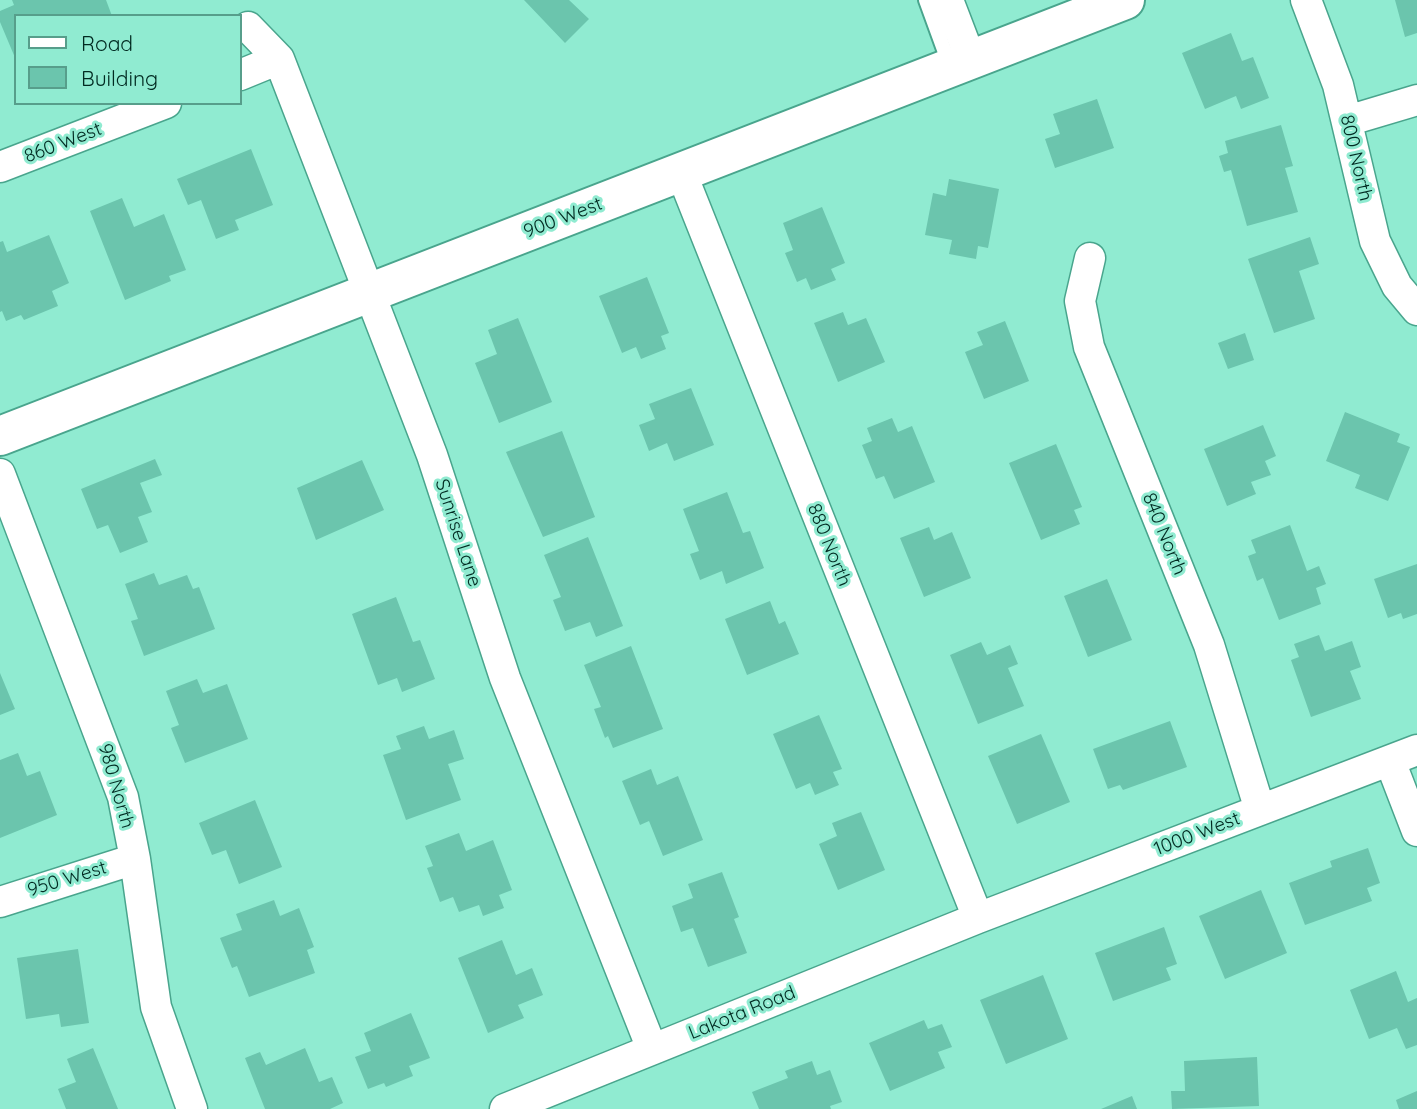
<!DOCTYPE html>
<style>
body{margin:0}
#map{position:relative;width:1417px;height:1109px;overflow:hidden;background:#90ebd1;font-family:Quicksand,sans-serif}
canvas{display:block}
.legend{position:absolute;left:14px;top:14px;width:228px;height:91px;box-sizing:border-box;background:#90ebd1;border:2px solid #579e8b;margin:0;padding:9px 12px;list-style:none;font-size:21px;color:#012a21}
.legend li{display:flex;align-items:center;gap:14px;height:35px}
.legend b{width:35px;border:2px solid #579e8b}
</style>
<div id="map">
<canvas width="1417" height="1109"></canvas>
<ul class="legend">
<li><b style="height:9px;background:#fff"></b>Road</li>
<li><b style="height:19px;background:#6bc5ad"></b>Building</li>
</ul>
</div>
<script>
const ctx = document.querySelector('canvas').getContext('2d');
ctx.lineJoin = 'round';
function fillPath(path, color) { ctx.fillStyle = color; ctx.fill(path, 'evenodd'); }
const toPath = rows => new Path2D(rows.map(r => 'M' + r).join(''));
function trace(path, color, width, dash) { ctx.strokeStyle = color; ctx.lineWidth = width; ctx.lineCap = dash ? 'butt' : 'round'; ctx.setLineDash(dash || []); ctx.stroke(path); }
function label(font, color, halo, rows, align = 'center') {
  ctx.font = font + ' Quicksand,sans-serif'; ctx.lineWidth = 6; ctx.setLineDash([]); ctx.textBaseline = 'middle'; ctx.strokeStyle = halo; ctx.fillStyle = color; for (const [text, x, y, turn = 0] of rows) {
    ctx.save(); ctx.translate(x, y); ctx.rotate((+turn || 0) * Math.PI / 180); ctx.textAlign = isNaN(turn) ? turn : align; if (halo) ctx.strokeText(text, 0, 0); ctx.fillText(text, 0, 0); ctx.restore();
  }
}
const building = toPath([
 [12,0,106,0,112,16,16,16,16,60,0,22,0,11,14,5],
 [524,0,569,0,589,19,565,43],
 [1395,0,1417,0,1417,33,1405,37],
 [1231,33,1242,61,1253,57,1269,98,1241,109,1236,96,1205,109,1182,53],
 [1097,99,1114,148,1055,168,1045,139,1060,134,1053,114],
 [1281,125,1293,166,1285,168,1298,212,1247,226,1231,170,1224,172,1219,156,1228,153,1225,141],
 [251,149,273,205,235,220,239,230,216,239,201,200,188,205,177,179],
 [949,179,999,189,988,248,978,246,976,259,949,254,952,240,925,235,933,193,946,196],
 [122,198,134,227,164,214,186,270,169,276,171,281,125,300,90,211],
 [822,207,845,263,831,269,836,280,811,290,806,278,797,282,785,253,793,250,783,223],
 [49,235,69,283,52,291,58,306,24,320,21,315,6,321,2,311,0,312,0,242,3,241,7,252],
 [1310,237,1319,264,1299,271,1315,319,1274,333,1248,259],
 [647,277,669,333,661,336,666,349,641,359,636,347,622,353,599,296],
 [843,312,848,325,866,318,885,362,838,382,814,323],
 [518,318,552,402,499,423,475,363,497,354,488,330],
 [1005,321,1029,381,984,399,965,352,983,345,977,332],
 [1245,333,1254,360,1228,369,1218,343],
 [691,388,714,445,674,461,667,443,649,451,639,425,655,419,649,404],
 [1345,412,1400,434,1397,442,1410,447,1388,501,1355,488,1360,475,1326,461],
 [892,418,898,432,912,426,935,482,894,499,884,476,876,479,862,445,872,441,867,428],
 [1263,425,1276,456,1265,461,1271,475,1251,482,1256,494,1227,506,1204,449],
 [562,431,595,517,543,537,506,452],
 [1056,444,1082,507,1074,510,1080,524,1041,540,1009,463],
 [155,459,162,475,140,483,152,512,138,517,148,542,120,553,108,525,97,529,81,489],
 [362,460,384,510,316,540,297,488],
 [727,492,743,533,750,531,764,568,726,584,722,571,700,580,690,554,699,551,683,509],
 [1290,525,1307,571,1319,566,1326,584,1316,588,1321,604,1279,620,1263,578,1257,581,1248,556,1256,553,1251,540],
 [929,527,934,540,952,532,971,578,924,597,900,538],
 [588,537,623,626,596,637,590,622,565,631,553,600,561,597,544,555],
 [1417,564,1417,614,1403,619,1401,613,1388,618,1374,579],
 [154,573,159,585,187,575,193,589,199,587,215,629,144,656,131,621,138,619,125,584],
 [1107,579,1132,640,1088,657,1064,596],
 [396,597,413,642,420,640,435,679,402,692,397,678,378,685,352,614],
 [770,601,779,624,785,621,799,654,747,675,725,619],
 [1319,635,1325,651,1352,641,1361,667,1350,671,1361,699,1311,717,1291,660,1299,657,1294,644],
 [981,642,987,655,1010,645,1018,664,1008,668,1024,706,978,724,950,655],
 [631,646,663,729,613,748,608,736,605,738,594,709,601,707,584,665],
 [0,673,15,709,0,715],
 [197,679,203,693,227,684,248,739,185,763,171,728,179,725,166,691],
 [819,715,842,769,833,772,839,785,815,795,810,783,796,789,773,734],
 [1170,721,1187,767,1123,790,1120,785,1108,789,1093,749],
 [424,726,429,739,454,730,464,759,448,764,461,800,406,820,383,755,401,749,396,736],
 [1041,734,1070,802,1017,824,988,756],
 [18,753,27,776,40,771,57,815,0,838,0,760],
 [651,769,657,785,678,776,703,840,663,856,649,821,640,825,622,781],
 [255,800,282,867,239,884,226,850,212,855,199,823],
 [861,812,885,870,838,890,819,844,837,836,832,823],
 [459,833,466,851,493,840,512,890,499,895,504,908,483,916,479,905,459,912,453,897,440,902,427,868,433,866,425,846],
 [1368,848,1380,883,1367,888,1372,901,1305,925,1289,883,1332,867,1330,861],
 [722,872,739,917,734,919,747,953,708,967,693,928,681,932,672,906,693,898,688,884],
 [1261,890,1287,953,1225,979,1199,916],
 [274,900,280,916,299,908,314,947,307,950,315,973,249,997,237,966,232,968,220,938,242,930,236,914],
 [1164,927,1177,964,1166,968,1171,980,1113,1001,1095,953],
 [502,940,516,975,532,968,543,995,518,1005,524,1018,488,1033,458,958],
 [78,949,89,1023,61,1027,59,1014,26,1019,17,958],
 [1396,971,1408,1002,1417,998,1417,1045,1406,1049,1397,1028,1369,1039,1350,990],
 [1043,975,1068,1039,1006,1064,980,1000],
 [411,1013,430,1058,409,1066,413,1076,386,1087,384,1083,368,1089,355,1057,371,1051,364,1033],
 [924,1020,928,1029,942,1024,952,1047,938,1052,945,1068,890,1091,869,1043],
 [93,1048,118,1109,66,1109,58,1089,76,1082,67,1059],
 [305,1048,319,1082,332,1077,343,1103,330,1109,265,1109,245,1058,260,1052,266,1065],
 [1257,1057,1259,1106,1172,1109,1171,1091,1185,1091,1184,1061],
 [812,1061,817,1075,830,1070,842,1102,830,1106,831,1109,759,1109,752,1092,788,1078,785,1071],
 [1417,1091,1417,1109,1399,1109,1396,1100],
 [1132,1096,1137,1109,1101,1109]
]);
const lane = toPath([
 [926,0,950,66]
]);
const street = toPath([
 [948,0,971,60],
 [1306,0,1338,85,1375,241,1397,286,1417,310],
 [248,27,279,59,432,455,505,678,652,1049],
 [240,75,279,59],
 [1347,121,1417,100],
 [0,167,166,103],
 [681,172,978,918],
 [1090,258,1080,301,1089,347,1209,645,1260,810],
 [0,474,123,797,135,859,156,1007,192,1109],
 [1390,761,1417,831],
 [0,902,135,859],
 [505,1109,978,918,1417,750]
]);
const secondary = toPath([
 [0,436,1125,0]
]);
const streetNames = [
 ["860 West",63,143,-21],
 ["800 North",1356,158,77],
 ["900 West",563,218,-21],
 ["Sunrise Lane",458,533,72],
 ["840 North",1164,534,68],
 ["880 North",829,545,68],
 ["980 North",116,786,74],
 ["1000 West",1197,834,-21],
 ["950 West",67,879,-17],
 ["Lakota Road",742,1013,-22]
];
fillPath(building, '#6bc5ad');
trace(lane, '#49a58d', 18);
trace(street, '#49a58d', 33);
trace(secondary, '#49a58d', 42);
trace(lane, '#fff', 14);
trace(street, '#fff', 30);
trace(secondary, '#fff', 38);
label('19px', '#012a21', '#90ebd1', streetNames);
</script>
